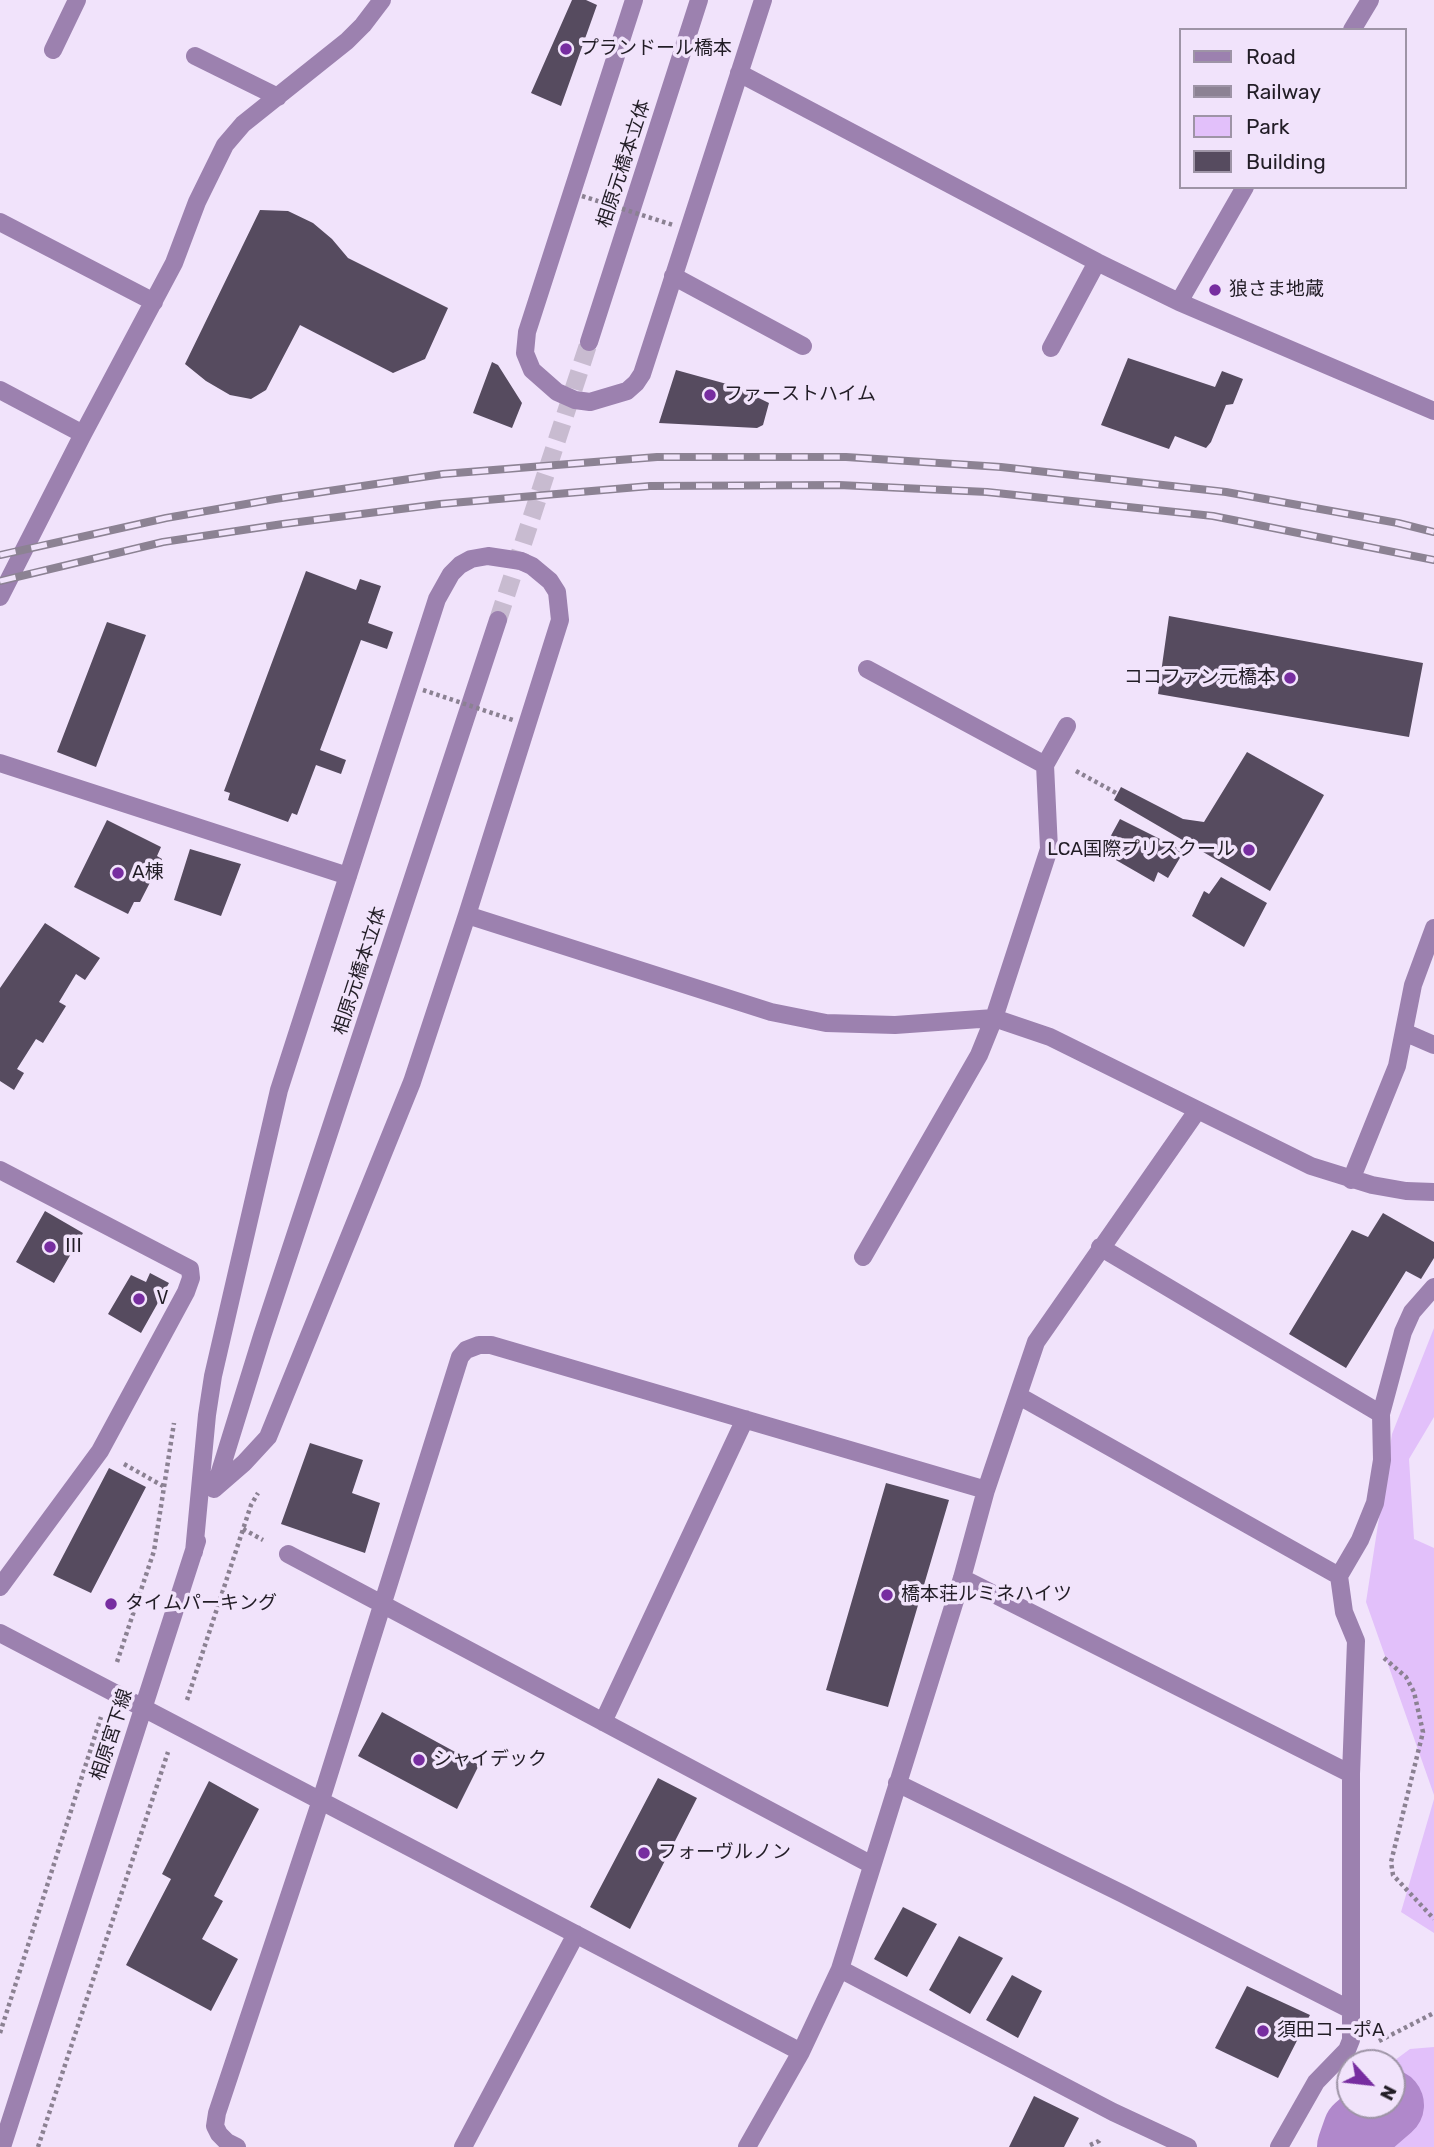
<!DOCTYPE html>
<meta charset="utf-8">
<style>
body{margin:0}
#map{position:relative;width:1434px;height:2147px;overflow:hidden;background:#f1e3fb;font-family:Rubik,sans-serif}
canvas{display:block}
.legend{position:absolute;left:1179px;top:28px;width:228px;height:161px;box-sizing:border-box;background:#f1e3fb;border:2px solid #9e94a6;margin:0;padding:9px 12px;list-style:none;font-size:21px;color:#221d26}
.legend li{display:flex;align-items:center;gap:14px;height:35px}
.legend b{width:35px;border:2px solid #9e94a6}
.north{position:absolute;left:1336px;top:2049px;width:70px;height:70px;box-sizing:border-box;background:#f1e3fb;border:2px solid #9e94a6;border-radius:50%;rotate:117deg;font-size:19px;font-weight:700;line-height:28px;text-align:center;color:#221d26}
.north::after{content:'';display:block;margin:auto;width:24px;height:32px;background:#772da0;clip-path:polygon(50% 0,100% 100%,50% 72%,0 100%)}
</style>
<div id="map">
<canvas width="1434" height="2147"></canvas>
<ul class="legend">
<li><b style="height:9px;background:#9c81af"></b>Road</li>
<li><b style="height:9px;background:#8c8293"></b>Railway</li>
<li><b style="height:19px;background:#e2c0fa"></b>Park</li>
<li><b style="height:19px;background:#564b5f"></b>Building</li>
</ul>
<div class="north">N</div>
</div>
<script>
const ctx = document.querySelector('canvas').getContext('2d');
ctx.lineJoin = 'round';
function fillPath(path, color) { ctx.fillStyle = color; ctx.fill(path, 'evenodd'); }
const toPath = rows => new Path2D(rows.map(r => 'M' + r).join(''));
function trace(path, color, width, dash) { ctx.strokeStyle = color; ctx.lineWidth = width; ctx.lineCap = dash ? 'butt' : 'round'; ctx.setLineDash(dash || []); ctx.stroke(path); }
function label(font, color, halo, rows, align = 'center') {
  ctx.font = font + ' Rubik,"Noto Sans JP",sans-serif'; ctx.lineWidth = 7; ctx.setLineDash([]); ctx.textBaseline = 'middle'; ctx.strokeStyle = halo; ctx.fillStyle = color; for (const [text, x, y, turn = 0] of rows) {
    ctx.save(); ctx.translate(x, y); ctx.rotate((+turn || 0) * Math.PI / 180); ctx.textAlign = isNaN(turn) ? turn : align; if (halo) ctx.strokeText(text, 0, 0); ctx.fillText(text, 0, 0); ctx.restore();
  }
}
const green = toPath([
 [1434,1328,1434,1417,1409,1459,1414,1539,1434,1548,1434,1795,1366,1602,1392,1434],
 [1434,1799,1434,1933,1401,1912],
 [1434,2047,1434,2147,1317,2147,1341,2099,1350,2092,1350,2105,1392,2105,1391,2063,1410,2049]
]);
const river = toPath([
 [1353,2147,1359,2130,1388,2105]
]);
const building = toPath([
 [572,0,586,0,597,5,561,106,531,93],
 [260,210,288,211,313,223,332,239,348,258,448,308,425,359,393,373,300,325,266,390,251,399,230,395,206,381,185,364],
 [1128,358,1215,387,1222,371,1243,379,1233,404,1226,405,1211,442,1206,448,1175,436,1169,449,1101,425],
 [492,362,498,365,522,403,512,428,473,413],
 [676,370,734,386,769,403,763,425,757,428,659,423],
 [306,571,356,590,360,579,381,586,368,623,393,632,387,649,361,640,320,750,346,760,341,774,316,765,297,815,292,813,288,822,228,800,230,793,224,791],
 [1169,616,1423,663,1409,737,1158,694],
 [107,622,146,635,96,767,57,752],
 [1247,752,1324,795,1270,891,1114,800,1121,787,1183,819,1204,822],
 [1120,819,1184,851,1168,878,1158,872,1154,882,1102,852],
 [107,820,161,847,157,856,162,859,140,902,134,902,128,914,74,887],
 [190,849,241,864,221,916,174,900],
 [1221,877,1267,903,1244,947,1192,916,1204,891,1209,894],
 [45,923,100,958,85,980,76,974,59,1002,66,1006,43,1043,36,1039,17,1069,24,1073,14,1090,0,1081,0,988],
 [45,1211,83,1233,54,1283,16,1262],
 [1383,1213,1434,1242,1434,1258,1421,1279,1406,1271,1346,1368,1289,1334,1352,1230,1368,1237],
 [150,1273,169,1283,141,1333,108,1314,131,1275,146,1282],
 [310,1443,363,1460,352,1493,380,1503,365,1553,281,1524],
 [109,1468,146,1487,91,1593,53,1575],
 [886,1483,949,1500,888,1707,826,1690],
 [382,1712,479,1765,457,1809,358,1756],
 [658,1778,697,1798,630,1929,590,1907],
 [209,1781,259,1809,214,1896,223,1901,202,1939,238,1959,211,2011,126,1965,171,1879,162,1874],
 [903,1907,937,1924,907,1977,874,1959],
 [959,1936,1003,1958,970,2014,929,1990],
 [1012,1975,1042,1991,1018,2038,986,2020],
 [1247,1986,1310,2015,1278,2078,1215,2048],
 [1034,2096,1079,2118,1064,2147,1009,2147]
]);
const minorTunnel = toPath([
 [498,620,589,342]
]);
const path = toPath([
 [1076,771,1118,794],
 [124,1464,163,1486],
 [243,1529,263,1540],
 [1384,1658,1406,1677,1414,1692,1423,1732,1391,1862,1393,1875,1434,1919],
 [117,1662,154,1551,174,1423],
 [187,1700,251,1505,258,1493],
 [0,2033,101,1717],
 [1379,2041,1434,2013],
 [1090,2145,1099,2141,1101,2138],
 [38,2147,168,1752]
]);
const minor = toPath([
 [634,0,527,332,525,353,532,370,557,392,575,400,590,402,627,391,636,383,642,374,763,0],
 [1352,30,1370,0],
 [53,50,77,0],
 [195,56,278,97],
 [739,73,1097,262,1179,302,1434,411],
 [0,222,154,302],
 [673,276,803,346],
 [1179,302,1245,187],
 [589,342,699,0],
 [1051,348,1097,262],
 [0,390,83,434],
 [0,597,83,434,174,263,197,202,225,145,243,124,347,41,363,25,382,0],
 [0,763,348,876],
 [1045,765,1067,726],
 [467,915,771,1012,826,1023,895,1025,994,1018,1050,1037,1311,1166,1372,1185,1406,1191,1434,1192],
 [1404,1032,1434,1045],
 [0,1170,190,1269,191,1278,186,1292,100,1451,0,1587],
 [1351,1180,1397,1066,1413,985,1434,928],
 [1100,1247,1381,1414],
 [863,1257,979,1055,994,1018,1049,849,1045,765,867,669],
 [1019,1396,1339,1576],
 [215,1488,262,1336,498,620],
 [194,1552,207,1415,213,1376,279,1090,437,599,451,574,460,565,471,559,488,556,521,561,532,566,550,581,557,592,560,620,467,915,412,1082,268,1437,244,1463,214,1489],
 [288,1554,872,1865],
 [962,1578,1351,1774],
 [0,1633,801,2052],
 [603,1722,745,1419],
 [897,1783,1123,1894,1351,2010],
 [840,1969,1113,2112,1188,2147],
 [2,2147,197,1541],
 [237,2147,227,2142,219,2134,215,2126,217,2113,321,1800,460,1357,466,1350,479,1345,491,1345,986,1490],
 [463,2147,576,1934],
 [747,2147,801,2052,840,1969,962,1578,986,1490,1036,1342,1197,1111],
 [1279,2147,1316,2082,1347,2050,1351,2040,1351,1774,1356,1641,1344,1612,1339,1576,1360,1540,1375,1503,1382,1460,1381,1414,1403,1332,1412,1312,1434,1287]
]);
const rail = toPath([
 [0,555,166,518,275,499,443,474,657,457,846,457,1001,467,1226,492,1398,523,1434,532],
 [0,581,163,542,283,524,440,504,650,486,839,485,987,492,1213,516,1434,560]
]);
const pathBridge = toPath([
 [582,196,673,225],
 [423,690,513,720]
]);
const markers = [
 [566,49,7,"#772da0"],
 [1215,290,7,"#772da0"],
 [710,395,7,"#772da0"],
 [1290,678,7,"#772da0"],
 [1249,850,7,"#772da0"],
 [118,873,7,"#772da0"],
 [50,1247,7,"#772da0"],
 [139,1299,7,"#772da0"],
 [887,1595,7,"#772da0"],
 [111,1604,7,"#772da0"],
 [419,1760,7,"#772da0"],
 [644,1853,7,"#772da0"],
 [1263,2031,7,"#772da0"]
];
const poiNames = [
 ["プランドール橋本",580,49],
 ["狼さま地蔵",1229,290],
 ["ファーストハイム",724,395],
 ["ココファン元橋本",1276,678,"right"],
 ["LCA国際プリスクール",1235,850,"right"],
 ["A棟",132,873],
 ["Ⅲ",64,1247],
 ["Ⅴ",153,1299],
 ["橋本荘ルミネハイツ",901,1595],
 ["タイムパーキング",125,1604],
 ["シャイデック",433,1760],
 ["フォーヴルノン",658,1853],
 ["須田コーポA",1277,2031]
];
const streetNames = [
 ["相原元橋本立体",624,164,-72],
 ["相原元橋本立体",360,971,-72],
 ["相原宮下線",112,1735,-72]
];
fillPath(green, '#e2c0fa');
trace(river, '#b088cb', 72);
fillPath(building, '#564b5f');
trace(minorTunnel, '#c8bbd0', 18, [18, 9]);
trace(path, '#8b8192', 4.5, [3.5, 3.5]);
trace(minor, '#9c81af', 18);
trace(rail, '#8c8293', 8);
trace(rail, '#f1e3fb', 5, [16]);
trace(pathBridge, '#8b8192', 4.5, [3.5, 3.5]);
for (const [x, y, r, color] of markers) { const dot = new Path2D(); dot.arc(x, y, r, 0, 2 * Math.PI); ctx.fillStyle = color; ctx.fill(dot); trace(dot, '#f1e3fb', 2.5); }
label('19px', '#221d26', '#f1e3fb', poiNames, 'left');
label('19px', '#221d26', '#f1e3fb', streetNames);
</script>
